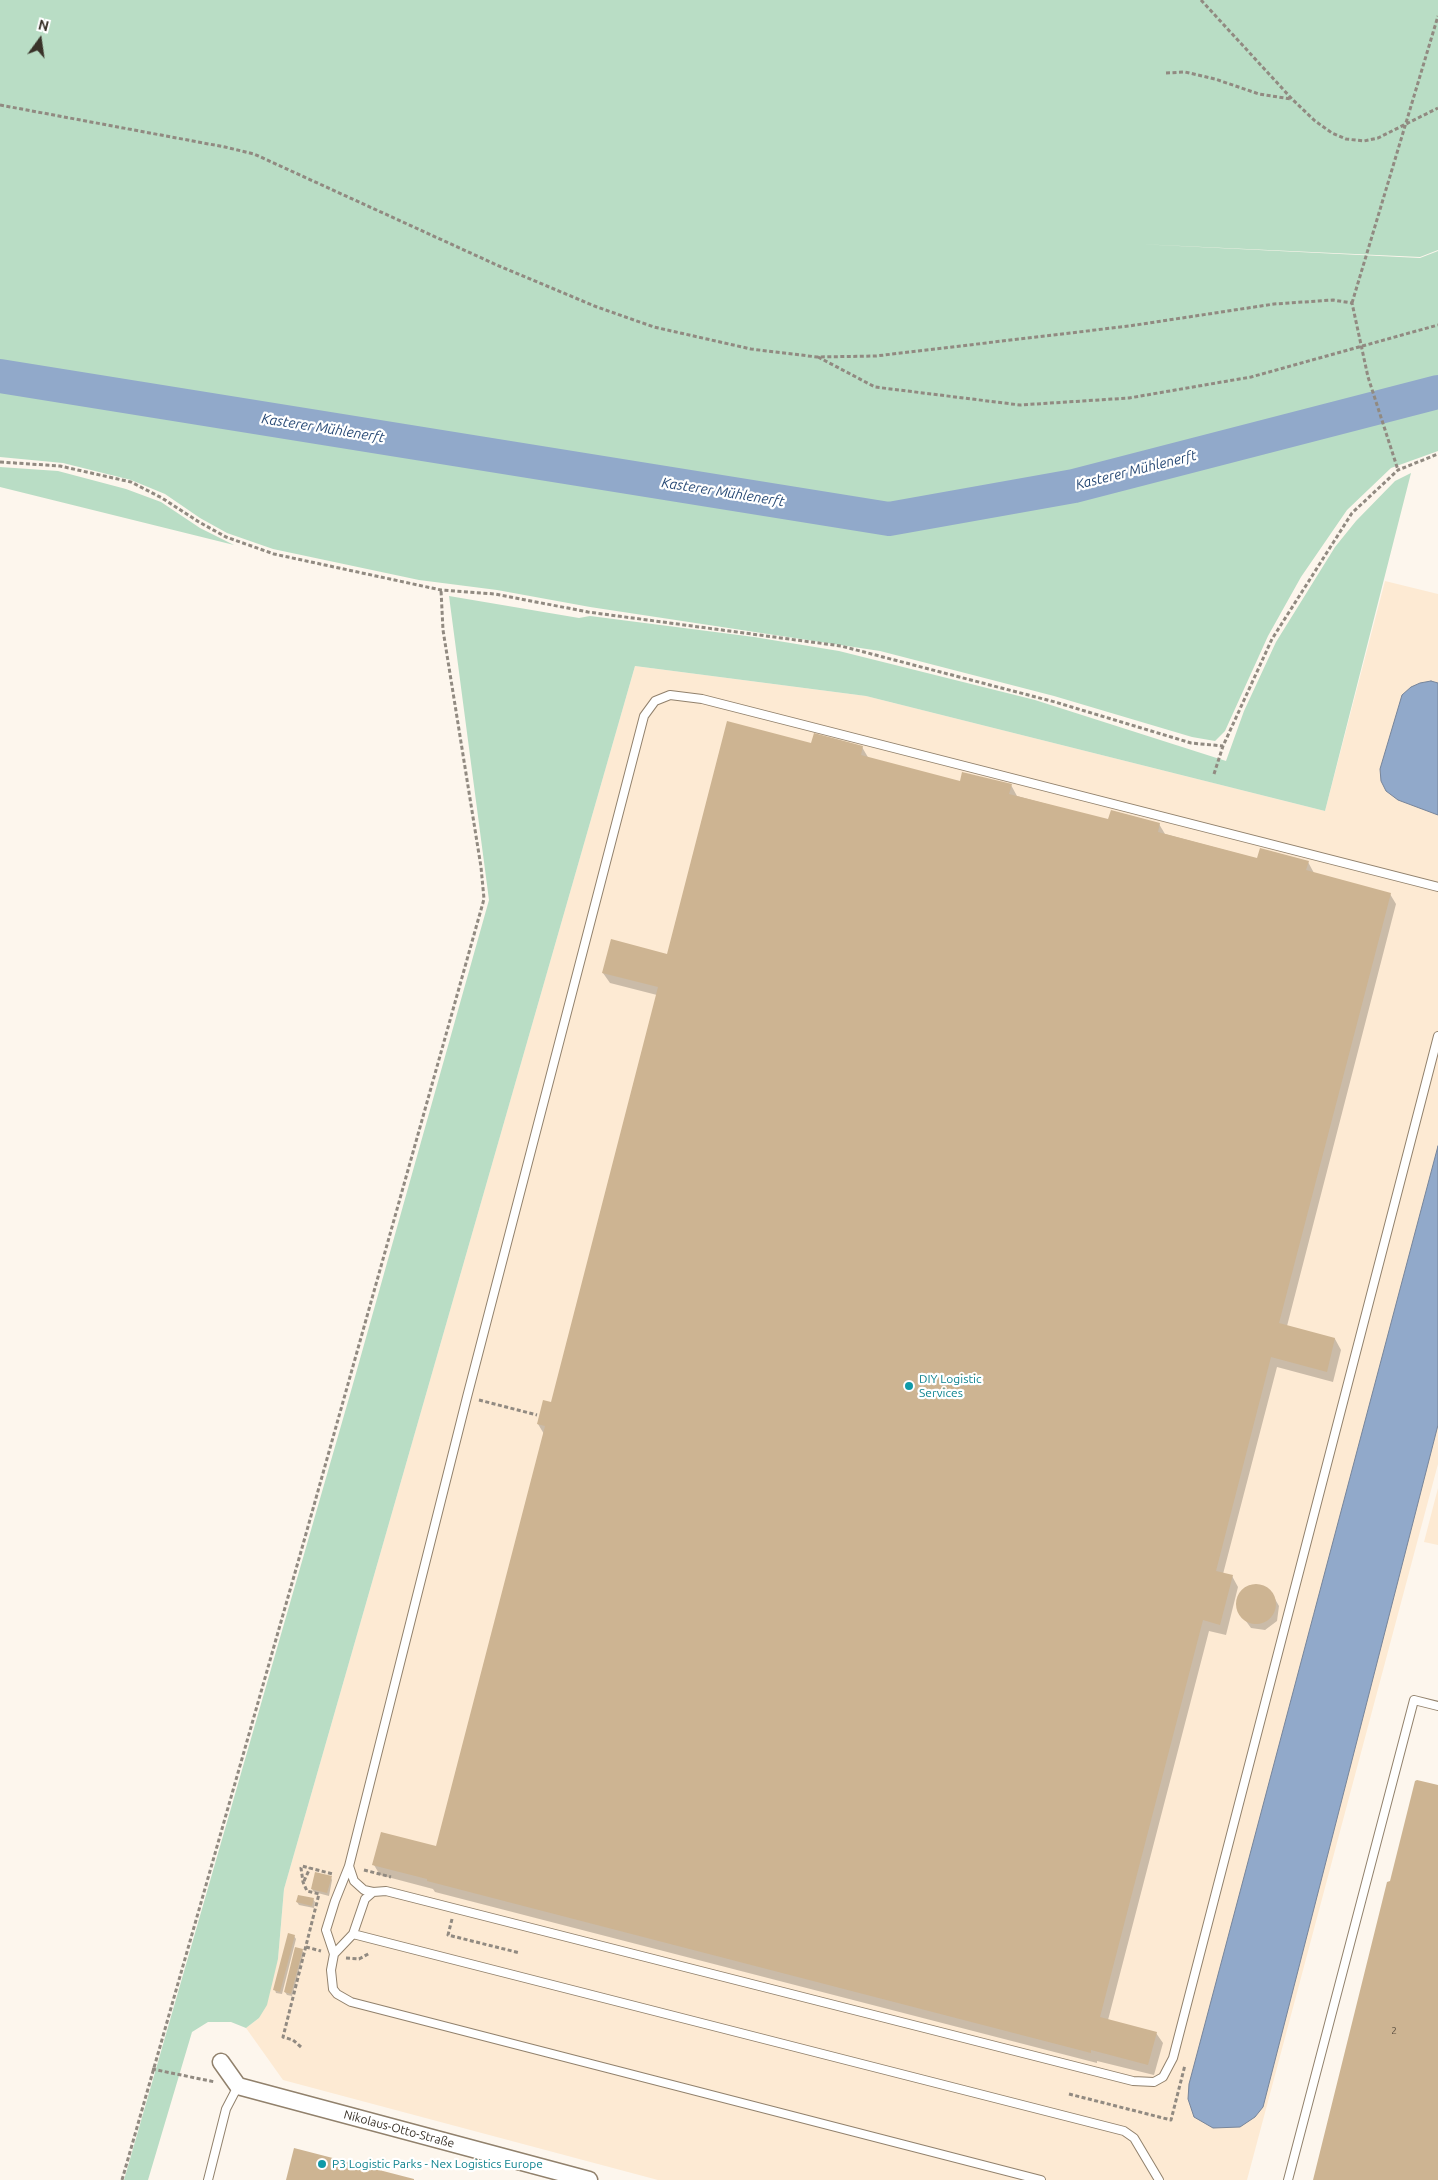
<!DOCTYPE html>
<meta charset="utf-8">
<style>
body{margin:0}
#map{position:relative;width:1438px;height:2180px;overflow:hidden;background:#fdf6ed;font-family:Ubuntu,sans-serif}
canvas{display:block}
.north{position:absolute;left:15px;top:15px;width:50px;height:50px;-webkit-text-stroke:4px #fff;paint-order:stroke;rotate:14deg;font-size:14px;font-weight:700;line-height:20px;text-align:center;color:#393229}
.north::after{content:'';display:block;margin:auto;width:18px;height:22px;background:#393229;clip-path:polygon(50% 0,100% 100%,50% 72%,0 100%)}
</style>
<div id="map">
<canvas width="1438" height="2180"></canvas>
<div class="north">N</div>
</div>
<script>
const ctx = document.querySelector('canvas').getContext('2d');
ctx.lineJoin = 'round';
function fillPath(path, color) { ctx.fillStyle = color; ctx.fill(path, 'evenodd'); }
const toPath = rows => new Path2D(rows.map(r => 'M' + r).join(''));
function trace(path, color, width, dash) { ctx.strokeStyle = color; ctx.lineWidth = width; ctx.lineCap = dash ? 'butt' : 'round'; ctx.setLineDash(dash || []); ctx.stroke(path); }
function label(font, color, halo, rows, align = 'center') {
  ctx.font = font + ' Ubuntu,sans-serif'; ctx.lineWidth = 4.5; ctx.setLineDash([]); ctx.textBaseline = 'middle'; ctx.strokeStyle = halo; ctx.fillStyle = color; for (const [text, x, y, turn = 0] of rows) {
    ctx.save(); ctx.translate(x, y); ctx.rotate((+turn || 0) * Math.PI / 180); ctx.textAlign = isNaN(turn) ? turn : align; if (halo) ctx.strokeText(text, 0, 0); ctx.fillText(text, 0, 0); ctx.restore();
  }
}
const built = toPath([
 [1385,581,1438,594,1438,1464,1247,2180,658,2180,283,2080,246,2028,259,2018,278,1959,284,1889,635,666,866,696,1325,811],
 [1438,1488,1438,1545,1424,1542]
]);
const green = toPath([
 [0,0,1438,0,1438,250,1420,257,1138,244,1420,258,1438,251,1438,387,1073,480,889,512,0,373],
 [0,380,890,522,1075,492,1394,417,1438,404,1438,451,1391,468,1347,510,1301,577,1268,636,1225,731,1215,741,1192,737,1054,696,880,651,590,607,497,590,419,580,273,549,227,533,200,518,165,494,131,480,63,463,0,457],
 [0,467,58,471,126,489,161,502,200,528,234,545,0,487],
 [1411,473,1325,811,866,696,635,666,284,1889,278,1959,267,2005,259,2018,246,2028,231,2022,208,2022,192,2032,148,2180,124,2180,351,1391,489,900,449,596,579,618,590,616,754,637,839,651,1035,700,1226,761,1244,711,1276,642,1335,547,1356,521,1395,481]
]);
const water = toPath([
 [1431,681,1438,683,1438,815,1398,800,1386,791,1381,781,1380,769,1402,695,1411,687,1420,683,1431,681],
 [1438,1146,1438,1425,1263,2107,1255,2117,1240,2127,1213,2128,1194,2117,1188,2099,1189,2084,1438,1146]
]);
const shadow = toPath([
 [812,744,862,747,869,759,961,783,1011,785,1017,796,1109,821,1159,824,1165,834,1258,859,1308,862,1314,873,1390,894,1396,904,1287,1326,1335,1339,1341,1350,1333,1382,1277,1367,1223,1574,1232,1576,1238,1587,1226,1635,1209,1631,1108,2020,1156,2033,1163,2043,1154,2075,1097,2061,1097,2063,435,1892,433,1889,380,1875,374,1865,437,1847,544,1434,538,1424,552,1404,657,995,610,983,603,973,668,955],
 [1250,1585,1265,1587,1271,1592,1279,1606,1277,1621,1265,1630,1251,1628,1237,1609,1239,1595],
 [331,1877,332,1880,329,1896,314,1892,312,1889],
 [313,1899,315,1902,314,1908,299,1905,297,1902],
 [294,1936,296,1939,282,1994,276,1993,275,1990],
 [302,1950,304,1953,292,1996,287,1995,285,1992]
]);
const river = toPath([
 [0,376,889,519,1074,486,1438,392]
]);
const building = toPath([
 [727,721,811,743,814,733,863,746,861,755,960,781,962,772,1012,784,1009,794,1108,819,1111,810,1160,823,1158,832,1257,858,1260,848,1309,861,1306,870,1391,893,1279,1323,1335,1338,1327,1372,1271,1357,1216,1571,1233,1575,1220,1625,1203,1620,1100,2017,1157,2032,1148,2065,1091,2050,1091,2053,427,1881,427,1879,372,1865,381,1832,436,1846,545,1426,537,1424,543,1400,551,1402,658,987,602,973,611,939,667,954],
 '1236 1604a20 20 0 1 1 40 0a20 20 0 1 1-40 0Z',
 [1417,1780,1438,1785,1438,2180,1313,2180,1387,1882,1390,1881,1415,1781],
 [315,1872,332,1876,327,1893,311,1889],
 [298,1895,314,1898,312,1906,296,1902],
 [288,1933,295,1935,280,1992,273,1990],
 [295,1947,303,1949,291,1994,284,1992],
 [294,2148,414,2179,414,2180,286,2180]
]);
const path = toPath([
 [1201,0,1292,99,1315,121,1332,133,1346,139,1364,141,1378,138,1438,108],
 [1166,73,1185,72,1215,79,1259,94,1291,99],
 [0,105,225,147,254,154,499,266,597,307,654,327,751,349,817,357,876,356,1129,326,1274,304,1333,300,1352,303,1368,377,1398,470],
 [1352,303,1438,16],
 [818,357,875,387,1020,405,1129,398,1251,377,1438,325],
 [0,462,60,466,131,482,162,498,199,522,226,537,274,554,441,590,495,594,588,612,841,646,1055,702,1191,743,1223,746],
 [1214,774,1223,746,1272,639,1352,513,1398,470,1438,454],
 [479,1400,537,1415],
 [364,1870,391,1877],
 [304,1881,310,1868],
 [452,1919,448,1935,520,1953],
 [306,1947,321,1951],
 [346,1958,359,1959,370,1953],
 [301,2047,293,2040,283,2037,319,1894,307,1891,303,1882,301,1868,302,1866,333,1874],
 [152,2069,215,2082],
 [1069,2094,1171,2120,1185,2065],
 [122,2180,302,1548,484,899,481,867,443,630,441,590]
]);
const service = toPath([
 [349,1866,354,1881,364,1890,373,1892],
 [353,1934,1124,2131,1134,2138,1159,2180],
 [334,1954,326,1930,335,1901,349,1866,467,1397,644,716,655,701,670,695,702,699,1438,887],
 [208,2180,226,2109,238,2086],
 [1041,2180,351,2002,337,1994,333,1989,331,1970,334,1954,353,1934,365,1899,373,1892,386,1891,1133,2081,1154,2082,1163,2077,1173,2058,1438,1036],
 [1288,2180,1414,1700,1438,1706]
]);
const minor = toPath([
 [221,2062,238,2086,589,2180]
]);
const markers = [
 [909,1386,5,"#0f9aa8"],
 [322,2164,5,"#0f9aa8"]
];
const numberNames = [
 ["2",1394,2031]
];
const cultureNames = [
 ["DIY Logistic",919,1379],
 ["Services",919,1393],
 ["P3 Logistic Parks - Nex Logistics Europe",332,2164]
];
const streetNames = [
 ["Nikolaus-Otto-Straße",399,2129,15]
];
const waterNames = [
 ["Kasterer Mühlenerft",323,428,9],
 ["Kasterer Mühlenerft",1136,470,-14],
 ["Kasterer Mühlenerft",723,492,9]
];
fillPath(built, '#fdead3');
fillPath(green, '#b9ddc5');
fillPath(water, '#91a9ca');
trace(water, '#77859a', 1);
fillPath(shadow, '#0003');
trace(river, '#91a9ca', 34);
fillPath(building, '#cdb492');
trace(service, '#91816c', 10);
trace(minor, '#91816c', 19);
trace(path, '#918a81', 3, [4, 2.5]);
trace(service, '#fff', 8);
trace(minor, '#fff', 16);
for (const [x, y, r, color] of markers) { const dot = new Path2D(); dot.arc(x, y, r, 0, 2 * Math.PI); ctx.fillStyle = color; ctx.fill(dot); trace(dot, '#fff', 2); }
label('10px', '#5e5243', null, numberNames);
label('12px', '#0d838f', '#fff', cultureNames, 'left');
label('12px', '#393229', '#fff', streetNames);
label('italic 14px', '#284a76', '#fff', waterNames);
</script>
